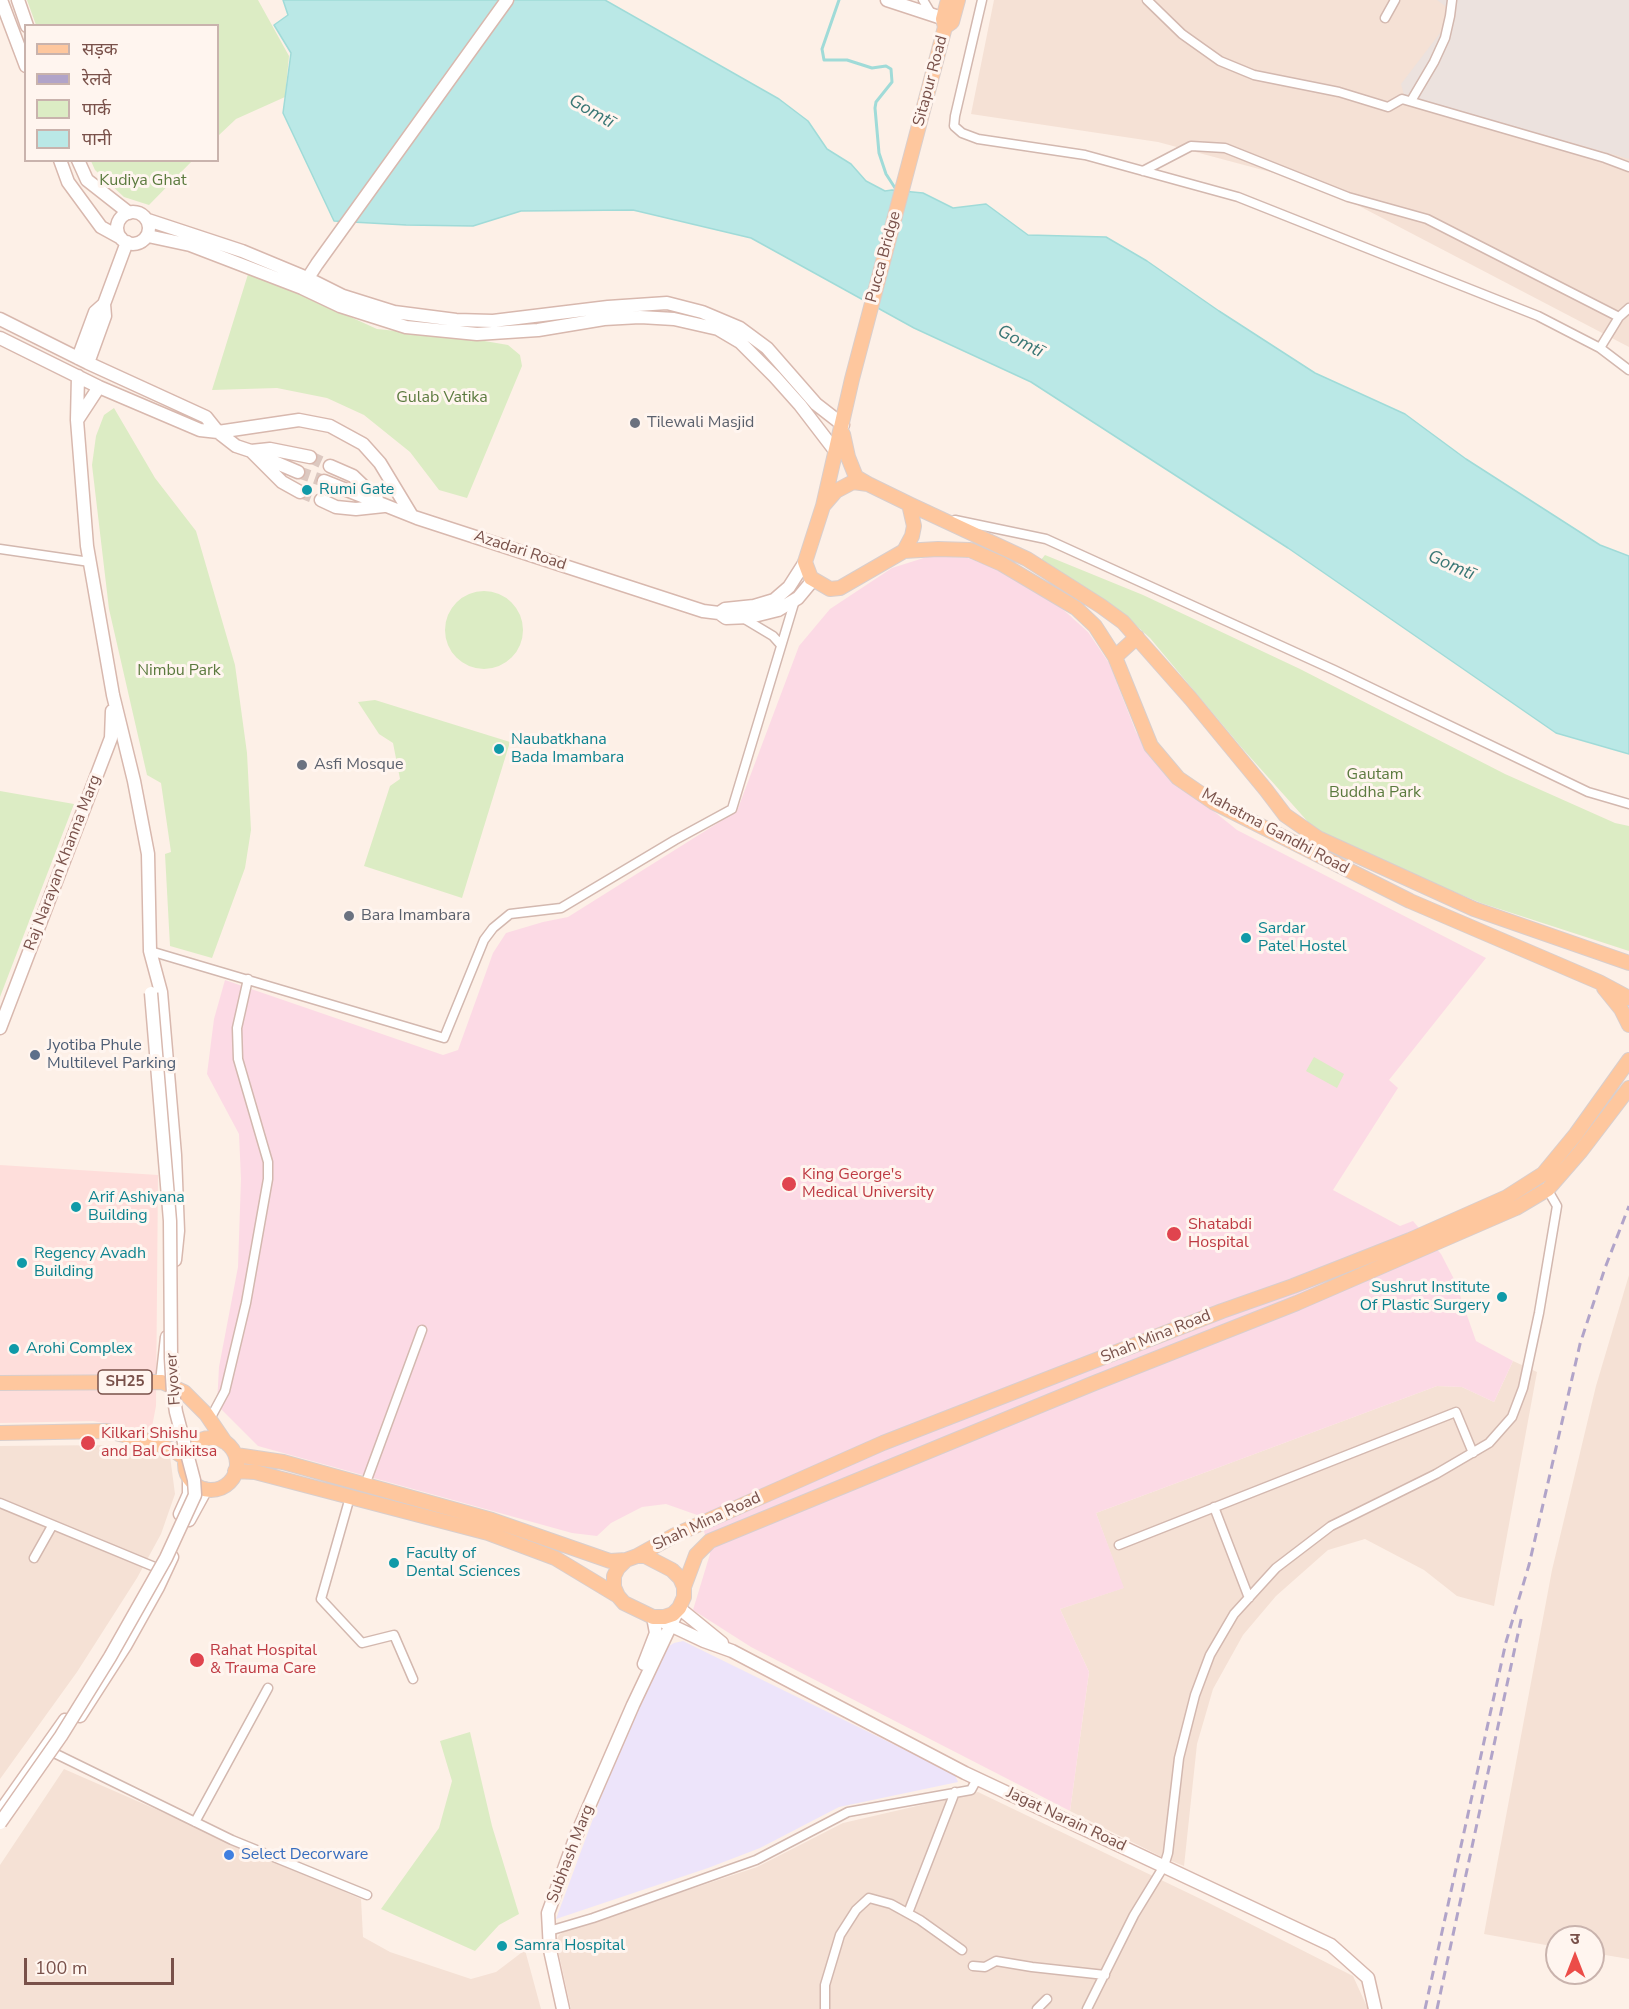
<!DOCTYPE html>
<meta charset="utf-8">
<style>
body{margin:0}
#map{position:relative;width:1629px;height:2009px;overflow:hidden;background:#fdf0e7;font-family:"Nunito Sans","Noto Sans Devanagari",sans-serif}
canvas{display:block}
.legend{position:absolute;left:24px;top:24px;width:195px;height:138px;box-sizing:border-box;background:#fff5ef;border:2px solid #c9b3ad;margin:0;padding:8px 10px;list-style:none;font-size:18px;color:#79514a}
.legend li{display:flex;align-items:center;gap:12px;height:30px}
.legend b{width:30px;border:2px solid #c9b3ad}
.north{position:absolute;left:1545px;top:1925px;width:60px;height:60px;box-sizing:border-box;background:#fff5ef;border:2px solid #c9b3ad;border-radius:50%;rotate:0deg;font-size:16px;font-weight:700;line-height:24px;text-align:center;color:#79514a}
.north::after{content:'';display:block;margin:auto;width:21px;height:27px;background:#ec4c48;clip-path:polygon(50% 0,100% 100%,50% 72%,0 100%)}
.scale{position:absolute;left:24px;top:1958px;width:150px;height:27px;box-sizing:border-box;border:3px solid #79514a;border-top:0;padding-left:8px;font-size:18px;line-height:21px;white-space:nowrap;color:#79514a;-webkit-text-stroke:4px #fff5ef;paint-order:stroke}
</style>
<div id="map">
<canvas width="1629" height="2009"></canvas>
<ul class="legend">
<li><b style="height:8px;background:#fec79e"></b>सड़क</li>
<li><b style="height:8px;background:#b1a4c9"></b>रेलवे</li>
<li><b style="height:16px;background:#dcecc4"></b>पार्क</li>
<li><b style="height:16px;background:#bae8e6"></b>पानी</li>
</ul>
<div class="north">उ</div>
<div class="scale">100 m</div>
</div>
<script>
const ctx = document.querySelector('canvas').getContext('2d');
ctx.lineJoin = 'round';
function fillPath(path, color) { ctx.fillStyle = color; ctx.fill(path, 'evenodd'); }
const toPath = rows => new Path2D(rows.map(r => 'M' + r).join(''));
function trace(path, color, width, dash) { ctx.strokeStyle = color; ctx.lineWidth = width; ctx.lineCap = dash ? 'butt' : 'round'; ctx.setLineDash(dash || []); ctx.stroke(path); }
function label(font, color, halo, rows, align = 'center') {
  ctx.font = font + ' "Nunito Sans",sans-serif'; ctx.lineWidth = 6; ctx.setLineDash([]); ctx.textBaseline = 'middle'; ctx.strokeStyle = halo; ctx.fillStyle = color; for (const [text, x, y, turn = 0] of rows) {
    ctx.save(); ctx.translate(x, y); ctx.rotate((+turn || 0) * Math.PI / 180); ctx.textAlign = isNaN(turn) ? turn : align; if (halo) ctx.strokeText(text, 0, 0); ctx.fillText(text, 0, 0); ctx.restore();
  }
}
const residential = toPath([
 [994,0,1629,0,1629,347,1319,185,1158,142,971,114],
 [1629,1275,1629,1959,1593,1953,1593,1937,1557,1937,1557,1947,1484,1934,1552,1570,1596,1386],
 [1513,1361,1537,1372,1494,1606,1457,1596,1424,1570,1365,1539,1328,1550,1276,1596,1243,1635,1213,1689,1197,1744,1184,1866,1164,1858,1070,1811,1089,1672,1060,1609,1123,1588,1096,1513,1437,1386,1462,1387,1494,1402],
 [113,1445,170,1456,175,1494,161,1534,137,1578,77,1672,0,1779,0,1446],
 [64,1769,361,1899,363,1937,390,1952,471,1979,496,1972,525,1950,541,2009,0,2009,0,1865],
 [978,1792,1207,1902,1353,1976,1368,2009,571,2009,556,1941,559,1935,565,1931,757,1867,843,1823]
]);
const commercial = toPath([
 [0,1165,158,1175,156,1406,151,1432,93,1421,0,1423]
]);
const industrial = toPath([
 [1437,0,1629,0,1629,159,1404,95,1401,84,1450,20,1453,12]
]);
const education = toPath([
 [683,1641,948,1771,955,1775,958,1782,839,1807,760,1848,708,1868,556,1919,622,1740,666,1648,674,1643]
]);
const medical = toPath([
 [930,556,968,558,999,570,1057,604,1088,632,1109,663,1136,732,1160,768,1237,830,1486,958,1389,1080,1398,1088,1333,1190,1400,1226,1413,1221,1441,1254,1455,1281,1476,1341,1513,1361,1494,1402,1462,1387,1437,1386,1096,1513,1124,1588,1060,1609,1089,1672,1070,1811,751,1647,693,1610,710,1554,700,1516,666,1504,642,1507,611,1523,597,1536,572,1533,258,1446,217,1405,219,1367,238,1267,241,1179,239,1134,207,1074,214,1019,225,980,443,1055,458,1050,493,953,506,933,543,922,568,917,737,811,799,646,830,609,892,568]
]);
const green = toPath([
 [27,0,258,0,289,56,285,97,236,119,218,136,218,26,36,25],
 [91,161,192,161,149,205,124,197,95,170],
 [249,271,377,329,473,339,508,345,520,355,522,366,467,498,439,490,410,452,364,415,327,398,277,388,212,390],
 [114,408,155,478,196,531,235,665,247,753,251,830,245,868,212,958,170,946,165,854,171,852,161,783,147,775,109,609,92,465,96,436,104,415],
 [1045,555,1143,595,1300,669,1505,774,1615,823,1629,826,1629,951,1481,903,1342,845,1309,823,1242,748,1150,638,1118,609,1040,561],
 '445 630a39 39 0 1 1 78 0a39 39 0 1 1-78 0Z',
 [375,700,510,742,462,898,364,866,390,786,400,779,393,743,379,734,358,702],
 [0,791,74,804,0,997],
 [1314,1057,1344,1074,1337,1088,1306,1071],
 [470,1732,492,1826,519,1914,499,1925,475,1951,381,1909,439,1828,452,1781,440,1741]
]);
const water = toPath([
 [283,0,605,0,779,99,808,121,827,149,851,164,866,181,885,191,892,190,923,193,953,208,986,204,1028,235,1106,237,1147,261,1219,311,1315,373,1405,414,1466,459,1600,545,1629,556,1629,754,1556,733,1288,548,1031,382,914,328,751,238,633,210,521,211,473,226,406,225,334,221,283,113,291,53,274,25,288,15,283,0]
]);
const stream = toPath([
 [839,0,822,49,824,60,847,60,872,68,886,66,891,69,892,82,876,102,875,108,879,153,886,174,897,191]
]);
const secondaryTunnel = toPath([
 [310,457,330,466],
 [298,472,324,481],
 [300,492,321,500]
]);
const street = toPath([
 [923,0,932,15],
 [982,0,955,116,954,126,962,133,978,139,1085,155,1238,197,1538,316,1600,348,1619,317],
 [1147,0,1182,34,1220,61,1254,75,1339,92,1388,107,1402,99,1605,158,1629,167],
 [1385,18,1395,0],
 [1411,101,1434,62,1445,38,1450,16,1452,0],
 [1143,171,1191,146,1225,148,1348,197,1427,219,1619,317,1629,308],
 [1600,348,1629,370],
 [955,520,1046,539,1334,670,1588,792,1629,804],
 [0,549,90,562],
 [743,618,773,636,781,645],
 [150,951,444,1038,484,940,493,928,510,914,561,908,675,840,732,809,795,600],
 [210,1419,225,1391,246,1303,268,1179,268,1162,238,1059,237,1028,248,979],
 [365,1485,422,1330],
 [350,1497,321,1599,362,1643,394,1635,413,1679],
 [0,1503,162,1570],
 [1214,1507,1249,1598],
 [1119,1545,1456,1412,1473,1453],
 [34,1558,52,1526],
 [48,1750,232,1840,367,1895],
 [195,1822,268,1688],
 [908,1913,955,1792],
 [549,1931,593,1918,756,1860,848,1812,971,1790,977,1779],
 [973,1966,985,1967,996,1961,1032,1967,1105,1975],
 [825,2009,825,1985,840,1935,856,1910,869,1898,891,1904,920,1920,962,1950],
 [1037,2009,1047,1999],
 [1087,2009,1134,1915,1164,1866,1168,1853,1179,1758,1195,1695,1210,1655,1234,1614,1276,1568,1331,1526,1436,1474,1489,1443,1512,1417,1523,1388,1539,1313,1557,1206,1546,1187]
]);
const secondary = toPath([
 [1,0,26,66],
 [18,0,27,26],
 [887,0,951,21],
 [60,160,68,182,101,227,121,238],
 [78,160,87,180,129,213],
 '117 228a16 16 0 1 1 32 0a16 16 0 1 1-32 0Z',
 [148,220,242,251,307,278,343,296,394,312,456,320,493,321,608,307,667,303,702,312,740,328,767,348,816,404,843,425],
 [148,236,190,245,302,288,340,306,406,327,477,334,538,330,604,319,640,317,674,319,718,329,740,342,775,377,800,405,836,452],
 [304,284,317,264,507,0],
 [0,319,88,363,206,417,218,432,236,446,251,451,282,482,300,492],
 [0,338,99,387,200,430,218,432,299,420,330,426,363,444,380,463,412,516],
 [78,358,95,312,104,304],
 [88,363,105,316,104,304,127,242],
 [78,376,77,420,87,546,113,695,134,781,148,854,150,951,161,992,175,1155,178,1231,175,1260],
 [78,419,99,387],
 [251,451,270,449,310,457],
 [258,455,298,472],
 [330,466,353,476,377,499],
 [324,481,417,518,703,611,719,613,726,618,750,617,778,610,798,598,813,580],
 [321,500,336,507,356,509,384,506],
 [719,613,725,609,754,606,774,600,789,587,805,562],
 [0,1028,111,738,112,711],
 [162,1382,167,1337],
 [180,1514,189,1494,189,1478],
 [189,1520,206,1489],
 [653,1617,704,1641,732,1651,965,1773,1331,1945,1368,1978,1375,2009],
 [644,1664,656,1633,653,1617],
 [80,1716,125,1646,158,1587,172,1557],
 [0,1812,65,1720],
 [563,2009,550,1950,548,1913,576,1836,633,1705,679,1608,722,1643]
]);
const primary = toPath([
 [948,0,943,19,945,27,952,22,958,0],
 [843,434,848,457,856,477,868,484],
 [853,482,868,484,909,504,914,526,912,536,904,551,840,588,830,589,811,578,805,562,823,506,836,491,853,482],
 [909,504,1027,559,1101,606,1123,622,1191,699,1266,790,1285,815,1318,838,1474,909,1629,963],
 [823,506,852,379,945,27],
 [904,551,938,549,970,550,1002,564,1076,608,1095,626,1115,657,1151,746,1178,778,1213,802,1410,901,1599,982,1629,998],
 [1115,657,1137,637],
 [1604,988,1621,1009,1629,1025],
 [0,1383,162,1382,184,1392,206,1414,225,1442],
 [0,1433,107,1431,145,1440,173,1450,186,1459],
 '185 1464a26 26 0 1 1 52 0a26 26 0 1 1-52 0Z',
 [236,1455,283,1462,492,1520,610,1561,626,1560],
 [235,1471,255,1472,488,1533,555,1558,618,1596],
 [637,1556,675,1535,883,1443,1222,1311,1293,1286,1410,1240,1507,1197,1543,1174,1576,1134,1629,1060],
 [637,1556,645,1556,672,1570,680,1578,684,1587,684,1597,679,1608,673,1614,664,1617,653,1617,624,1603,618,1596,614,1587,614,1576,618,1568,626,1560,637,1556],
 [684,1587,696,1555,710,1541,1092,1384,1297,1303,1516,1208,1548,1189,1581,1151,1629,1088]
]);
const rail = toPath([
 [1425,2009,1506,1642,1529,1565,1580,1344,1605,1268,1629,1206],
 [1437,2009,1522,1615]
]);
const secondaryBridge = toPath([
 [0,1823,61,1736,110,1657,166,1558,195,1495,194,1480,176,1412,173,1393,171,1358,170,1221,151,993]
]);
const markers = [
 [635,423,6,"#6b7280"],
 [307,490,6,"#0f9aa8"],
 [499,749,6,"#0f9aa8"],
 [302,765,6,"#6b7280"],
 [349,916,6,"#6b7280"],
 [1246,938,6,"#0f9aa8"],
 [35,1055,6,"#5c6f8a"],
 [789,1184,8,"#e0444e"],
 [76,1207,6,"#0f9aa8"],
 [1174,1234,8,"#e0444e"],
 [22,1263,6,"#0f9aa8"],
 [1502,1297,6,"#0f9aa8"],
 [14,1349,6,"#0f9aa8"],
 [88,1443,8,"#e0444e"],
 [394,1563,6,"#0f9aa8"],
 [197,1660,8,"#e0444e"],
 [229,1855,6,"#3f7fe0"],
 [502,1946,6,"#0f9aa8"]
];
const shields = [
 [125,1382,54]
];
const shieldNames = [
 ["SH25",125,1382]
];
const streetNames = [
 ["Sitapur Road",931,81,-75],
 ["Pucca Bridge",884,257,-75],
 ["Azadari Road",520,551,18],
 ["Mahatma Gandhi Road",1275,832,28],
 ["Raj Narayan Khanna Marg",63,863,-69],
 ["Shah Mina Road",1156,1337,-22],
 ["Flyover",174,1379,-94],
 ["Shah Mina Road",707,1522,-25],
 ["Jagat Narain Road",1066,1820,25],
 ["Subhash Marg",571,1854,-69]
];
const parkNames = [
 ["Kudiya Ghat",143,181],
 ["Gulab Vatika",442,398],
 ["Nimbu Park",179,671],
 ["Gautam",1375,775],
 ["Buddha Park",1375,793]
];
const worshipNames = [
 ["Tilewali Masjid",647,423],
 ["Asfi Mosque",314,765],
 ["Bara Imambara",361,916]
];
const cultureNames = [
 ["Rumi Gate",319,490],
 ["Naubatkhana",511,740],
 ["Bada Imambara",511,758],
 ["Sardar",1258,929],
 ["Patel Hostel",1258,947],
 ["Arif Ashiyana",88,1198],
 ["Building",88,1216],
 ["Regency Avadh",34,1254],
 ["Building",34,1272],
 ["Sushrut Institute",1490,1288,"right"],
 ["Of Plastic Surgery",1490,1306,"right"],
 ["Arohi Complex",26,1349],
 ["Faculty of",406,1554],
 ["Dental Sciences",406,1572],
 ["Samra Hospital",514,1946]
];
const serviceNames = [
 ["Jyotiba Phule",47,1046],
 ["Multilevel Parking",47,1064]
];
const healthNames = [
 ["King George's",802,1175],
 ["Medical University",802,1193],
 ["Shatabdi",1188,1225],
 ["Hospital",1188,1243],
 ["Kilkari Shishu",101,1434],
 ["and Bal Chikitsa",101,1452],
 ["Rahat Hospital",210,1651],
 ["& Trauma Care",210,1669]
];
const shopNames = [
 ["Select Decorware",241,1855]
];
const waterNames = [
 ["Gomtī",591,112,30],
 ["Gomtī",1020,342,28],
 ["Gomtī",1451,566,24]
];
fillPath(residential, '#f5e1d5');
fillPath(commercial, '#fededb');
fillPath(industrial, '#ece2de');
fillPath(education, '#ede4fa');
fillPath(medical, '#fcdae5');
fillPath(green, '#dcecc4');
fillPath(water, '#bae8e6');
trace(water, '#a0dbd8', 1.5);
trace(stream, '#a0dbd8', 3);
trace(secondaryTunnel, '#dcc8c0', 12, [12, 6]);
trace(street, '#d3b8af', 11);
trace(secondary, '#d8b8ae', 15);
trace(primary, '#d9cecc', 16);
trace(street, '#fff', 8);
trace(secondary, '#fff', 12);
trace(primary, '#fec79e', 14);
trace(rail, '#b1a4c9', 3, [9, 6]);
trace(secondaryBridge, '#d8b8ae', 15, []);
trace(secondaryBridge, '#fff', 12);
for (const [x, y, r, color] of markers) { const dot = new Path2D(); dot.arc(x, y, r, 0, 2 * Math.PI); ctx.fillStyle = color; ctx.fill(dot); trace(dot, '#fff5ef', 2); }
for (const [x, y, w] of shields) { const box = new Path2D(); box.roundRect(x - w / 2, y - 12, w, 24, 4.5); ctx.fillStyle = '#fff5ef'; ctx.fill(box); trace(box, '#79514a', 1.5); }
label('bold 15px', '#79514a', null, shieldNames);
label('16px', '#79514a', '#fff5ef', streetNames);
label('16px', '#5b7a3e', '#fff5ef', parkNames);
label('16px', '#5b616d', '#fff5ef', worshipNames, 'left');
label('16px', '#0d838f', '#fff5ef', cultureNames, 'left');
label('16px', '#4e5e75', '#fff5ef', serviceNames, 'left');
label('16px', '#be3a42', '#fff5ef', healthNames, 'left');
label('16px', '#366cbe', '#fff5ef', shopNames, 'left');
label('italic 18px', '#3a7775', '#fff5ef', waterNames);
</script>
